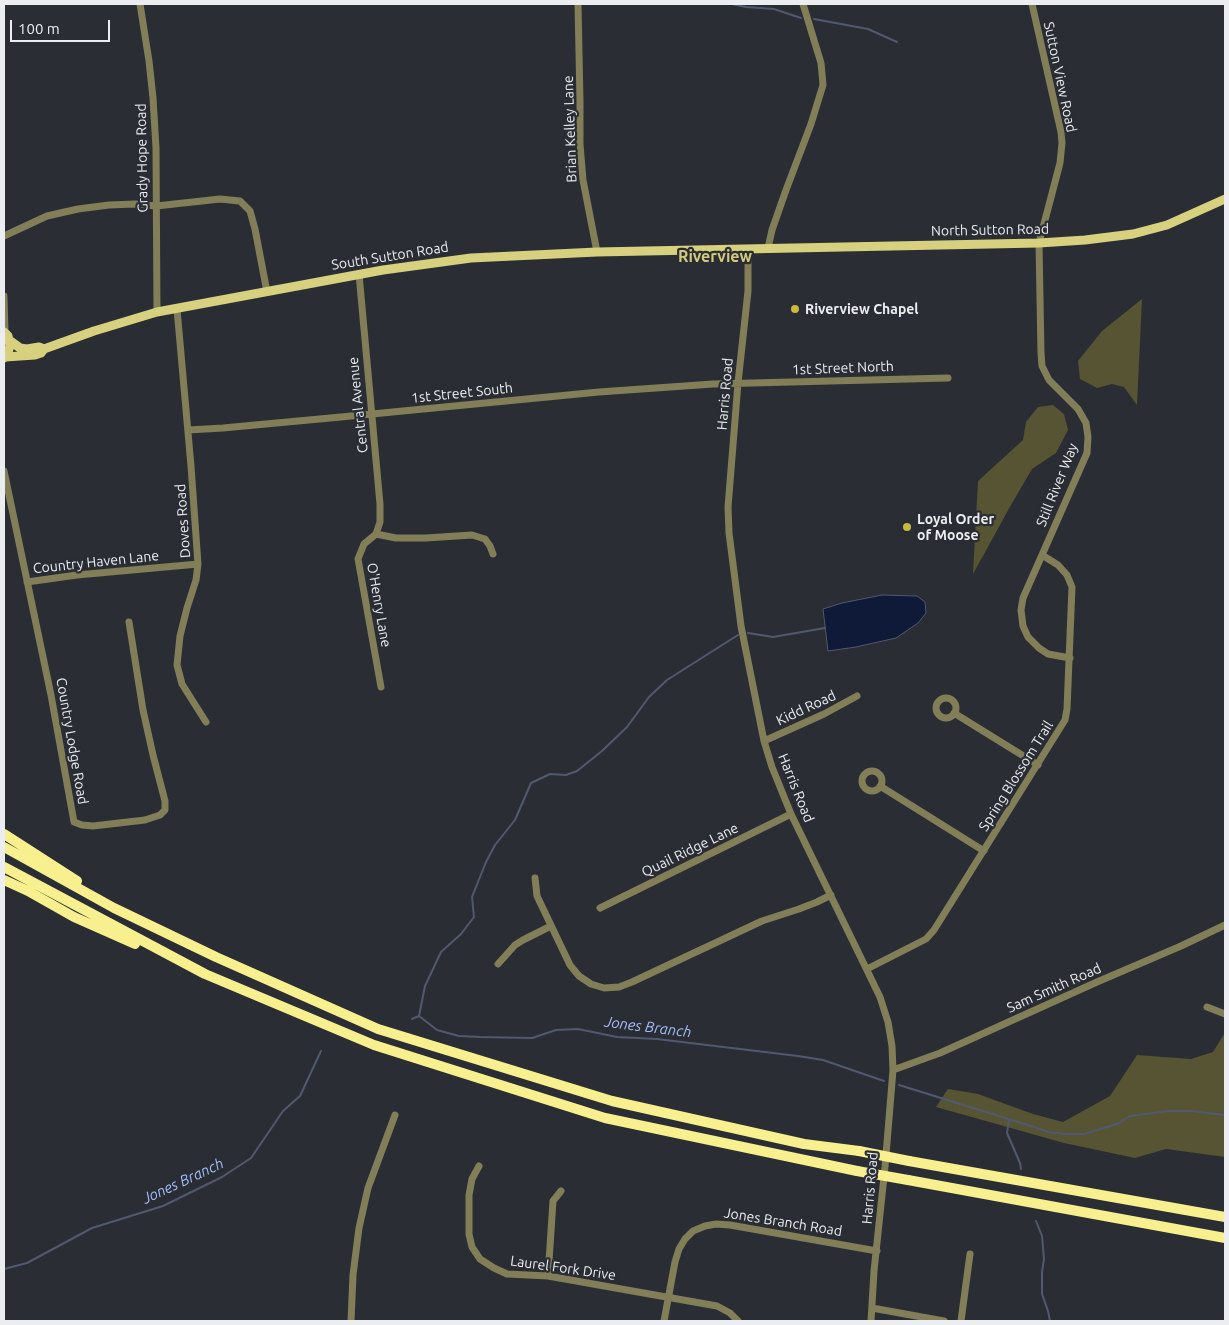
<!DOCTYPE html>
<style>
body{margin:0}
#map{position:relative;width:1229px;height:1325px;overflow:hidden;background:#2a2d33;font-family:Ubuntu,sans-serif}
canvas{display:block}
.frame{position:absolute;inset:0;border:5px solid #ebedf1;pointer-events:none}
.scale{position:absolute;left:10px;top:20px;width:100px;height:22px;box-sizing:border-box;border:2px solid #ebedf1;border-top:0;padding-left:6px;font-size:15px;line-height:18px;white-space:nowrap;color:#ebedf1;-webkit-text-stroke:4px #2a2d33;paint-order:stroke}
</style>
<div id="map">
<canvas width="1229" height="1325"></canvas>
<div class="frame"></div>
<div class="scale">100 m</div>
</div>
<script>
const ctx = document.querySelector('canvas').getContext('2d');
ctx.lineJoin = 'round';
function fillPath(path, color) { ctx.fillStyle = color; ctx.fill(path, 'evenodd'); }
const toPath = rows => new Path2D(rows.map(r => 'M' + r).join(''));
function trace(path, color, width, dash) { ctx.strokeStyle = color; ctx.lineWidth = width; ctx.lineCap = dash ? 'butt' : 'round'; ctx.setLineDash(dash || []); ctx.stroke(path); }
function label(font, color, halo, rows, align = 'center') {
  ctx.font = font + ' Ubuntu,sans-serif'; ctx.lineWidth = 4.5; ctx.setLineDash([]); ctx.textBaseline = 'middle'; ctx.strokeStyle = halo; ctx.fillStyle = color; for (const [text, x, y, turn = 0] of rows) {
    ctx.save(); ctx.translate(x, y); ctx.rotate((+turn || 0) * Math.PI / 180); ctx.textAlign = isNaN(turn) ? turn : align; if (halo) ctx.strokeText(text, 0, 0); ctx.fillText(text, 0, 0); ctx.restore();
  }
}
const green = toPath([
 [1142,299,1137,405,1124,387,1112,384,1097,388,1080,379,1078,361,1102,331],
 [1053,405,1064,414,1068,430,1056,453,1032,469,1011,505,973,574,978,481,1023,440,1026,422,1038,407],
 [1224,1034,1225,1034,1225,1157,1166,1149,1135,1158,1064,1143,936,1107,948,1089,978,1094,1033,1114,1063,1122,1110,1096,1137,1055,1191,1059,1213,1052]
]);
const water = toPath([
 [882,595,917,596,925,602,926,613,918,623,896,638,856,647,828,651,823,609,842,603,882,595]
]);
const stream = toPath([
 [732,4,746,7,774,9,801,18],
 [814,19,868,29,897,42],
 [748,633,773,637,825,628],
 [419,1016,425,986,441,952,461,934,474,917,472,897,486,862,495,845,515,820,531,783,550,774,566,775,577,771,602,751,627,727,649,697,667,680,738,635],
 [419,1016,437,1030,459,1036,480,1037,532,1038,556,1030,578,1029,617,1037,657,1039,798,1056,823,1060,884,1081],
 [412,1019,419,1016],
 [899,1085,1031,1126,1049,1132,1065,1134,1084,1134,1117,1124,1130,1116,1168,1111,1191,1111,1225,1115],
 [1009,1120,1007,1133,1020,1163,1021,1169],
 [1036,1221,1042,1236,1044,1259,1042,1272,1042,1294,1048,1311,1050,1321],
 [4,1269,27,1263,92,1228,163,1206,222,1177,251,1158,283,1111,300,1096,321,1051]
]);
const minor = toPath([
 [140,4,149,61,153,98,156,148,157,312],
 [578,4,580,101,580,144,583,180,597,252],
 [1032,4,1061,132,1062,143,1060,163,1039,243,1041,353,1042,366,1049,380,1078,409,1086,423,1088,437,1087,453,1023,598,1021,610,1023,626,1028,637,1039,648,1048,654,1070,658],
 [4,236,47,216,78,209,109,205,135,204,156,206,220,199,240,201,250,211,255,229,267,292],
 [768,248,772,230,786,190,811,124,823,85,821,63,803,4],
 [748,249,748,291,738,383,728,507,729,533,741,626,764,741,772,767,791,814,880,997,888,1022,892,1046,893,1070,885,1167,874,1271,871,1321],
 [359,274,380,504,380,522,376,534,364,544,358,559,381,687],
 [4,296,5,333],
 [177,309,191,466,198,564,196,580,187,608,180,636,177,665,182,684,206,722],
 [188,430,223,428,341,417,599,392,713,384,948,378],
 [4,471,51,695,74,822,82,825,93,826,145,820,160,815,165,810,165,801,153,755,143,710,129,622],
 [376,534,396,538,426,538,472,535,485,539,490,546,493,554],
 [27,582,77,575,198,564],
 '936 708a10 10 0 1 1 20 0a10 10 0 1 1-20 0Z',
 [954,713,1038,765],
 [764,741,824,714,857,696],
 '862 781a10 10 0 1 1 20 0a10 10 0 1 1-20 0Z',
 [880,786,984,851],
 [535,878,537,896,570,965,579,976,591,984,604,988,619,987,632,982,762,921,799,909,817,902,831,895],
 [600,908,791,814],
 [498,964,515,945,523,940,551,926],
 [867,969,926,939,934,930,1065,720,1067,709,1072,587,1067,575,1058,565,1042,555],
 [1207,1007,1225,1014],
 [893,1070,940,1053,1097,982,1181,946,1225,925],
 [479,1166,472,1179,469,1195,469,1234,472,1247,480,1259,494,1268,507,1274,548,1276,717,1306,730,1313,738,1321],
 [548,1276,553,1201,561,1191],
 [872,1308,944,1321],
 [351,1321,353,1275,359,1228,368,1188,395,1115],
 [664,1321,675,1262,679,1249,685,1239,693,1231,705,1226,716,1224,730,1225,877,1251],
 [961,1321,970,1254]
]);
const major = toPath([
 [4,332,8,336,10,346,8,352,4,358],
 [9,340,20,348,27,349,39,347,44,349],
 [5,357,35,355,41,353,44,349,94,331,157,312,383,270,471,258,597,252,1039,243,1085,240,1133,234,1167,225,1225,199]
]);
const highway = toPath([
 [4,834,77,881],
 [4,847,114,908,216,957,378,1029,612,1101,804,1144,859,1151],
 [4,867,205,974,374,1045,605,1118,857,1171],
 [4,880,28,891,74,917,135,944],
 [909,1161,1225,1217],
 [908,1180,1225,1238]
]);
const highwayBridge = toPath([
 [859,1151,909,1161],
 [857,1171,908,1180]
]);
const markers = [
 [795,309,5,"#c6bb3c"],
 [907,527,5,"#c6bb3c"]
];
const streetNames = [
 ["Sutton View Road",1060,77,78],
 ["Brian Kelley Lane",570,129,-92],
 ["Grady Hope Road",142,158,-91],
 ["North Sutton Road",990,230,-1],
 ["South Sutton Road",390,256,-9],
 ["1st Street North",843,368,-2],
 ["1st Street South",462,393,-6],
 ["Harris Road",725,394,-85],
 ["Central Avenue",358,405,-96],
 ["Still River Way",1057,485,-68],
 ["Doves Road",183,521,-94],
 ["Country Haven Lane",96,562,-6],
 ["O'Henry Lane",379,605,80],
 ["Kidd Road",806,708,-25],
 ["Country Lodge Road",72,741,80],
 ["Spring Blossom Trail",1016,776,-58],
 ["Harris Road",796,788,68],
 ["Quail Ridge Lane",690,850,-26],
 ["Sam Smith Road",1054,988,-24],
 ["Harris Road",870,1188,-85],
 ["Jones Branch Road",783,1222,9],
 ["Laurel Fork Drive",563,1268,8]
];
const poiNames = [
 ["Riverview Chapel",805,309],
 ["Loyal Order",917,519],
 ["of Moose",917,535]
];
const waterNames = [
 ["Jones Branch",648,1027,7],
 ["Jones Branch",183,1181,-25]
];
const quarterNames = [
 ["Riverview",715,257]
];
fillPath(green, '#565433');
fillPath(water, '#0f1a38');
trace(water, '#515970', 1);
trace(stream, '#515970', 2);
trace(minor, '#817e58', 7);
trace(major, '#d6d07f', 9);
trace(highway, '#f8f08e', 10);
trace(highwayBridge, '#f8f08e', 10);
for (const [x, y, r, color] of markers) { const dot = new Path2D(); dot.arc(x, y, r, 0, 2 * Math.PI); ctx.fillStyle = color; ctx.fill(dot); trace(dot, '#2a2d33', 2); }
label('14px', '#ebedf1', '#2a2d33', streetNames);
label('bold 14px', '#ebedf1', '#2a2d33', poiNames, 'left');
label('italic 15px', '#a3bdf9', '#2a2d33', waterNames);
label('bold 16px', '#d2cb7d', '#2a2d33', quarterNames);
</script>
